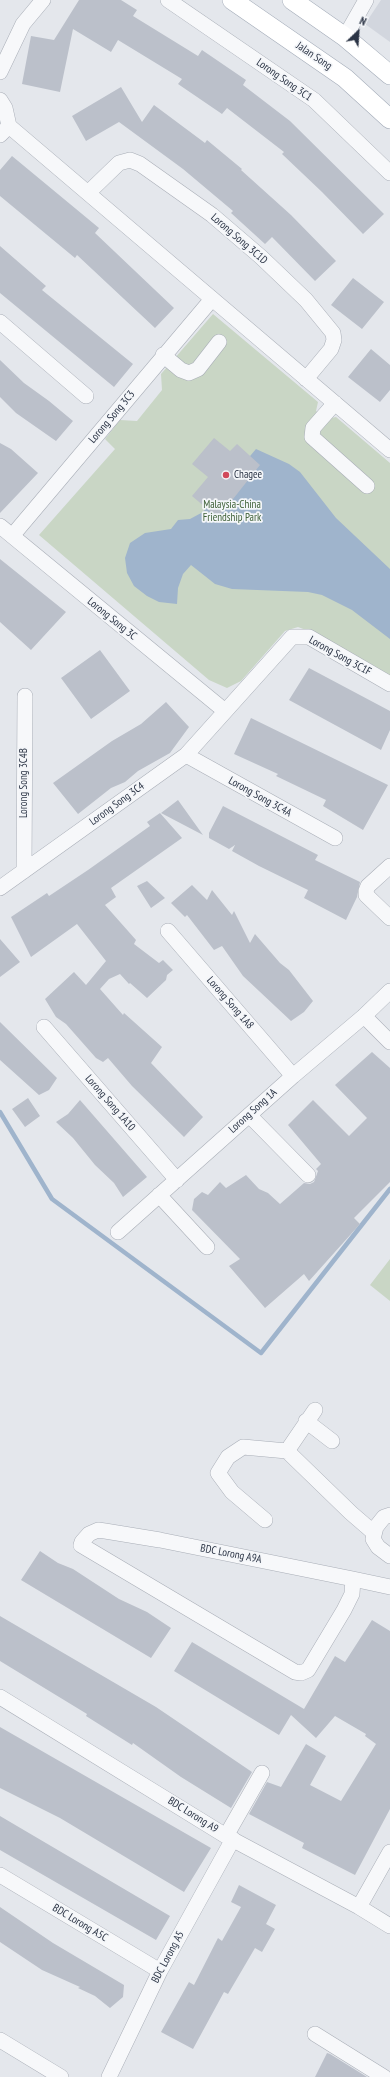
<!DOCTYPE html>
<style>
body{margin:0}
#map{position:relative;width:390px;height:2077px;overflow:hidden;background:#e4e7ec;font-family:"PT Sans Narrow",sans-serif}
canvas{display:block}
.north{position:absolute;left:338px;top:12px;width:40px;height:40px;-webkit-text-stroke:3px #f4f6f9;paint-order:stroke;rotate:25deg;font-size:11px;font-weight:700;line-height:16px;text-align:center;color:#2b3445}
.north::after{content:'';display:block;margin:auto;width:14px;height:18px;background:#2b3445;clip-path:polygon(50% 0,100% 100%,50% 72%,0 100%)}
</style>
<div id="map">
<canvas width="390" height="2077"></canvas>
<div class="north">N</div>
</div>
<script>
const ctx = document.querySelector('canvas').getContext('2d');
ctx.lineJoin = 'round';
function fillPath(path, color) { ctx.fillStyle = color; ctx.fill(path, 'evenodd'); }
const toPath = rows => new Path2D(rows.map(r => 'M' + r).join(''));
function trace(path, color, width, dash) { ctx.strokeStyle = color; ctx.lineWidth = width; ctx.lineCap = dash ? 'butt' : 'round'; ctx.setLineDash(dash || []); ctx.stroke(path); }
function label(font, color, halo, rows, align = 'center') {
  ctx.font = font + ' "PT Sans Narrow",sans-serif'; ctx.lineWidth = 3.5; ctx.setLineDash([]); ctx.textBaseline = 'middle'; ctx.strokeStyle = halo; ctx.fillStyle = color; for (const [text, x, y, turn = 0] of rows) {
    ctx.save(); ctx.translate(x, y); ctx.rotate((+turn || 0) * Math.PI / 180); ctx.textAlign = isNaN(turn) ? turn : align; if (halo) ctx.strokeText(text, 0, 0); ctx.fillText(text, 0, 0); ctx.restore();
  }
}
const built = toPath([
 [381,0,390,0,390,42,365,24]
]);
const green = toPath([
 [213,314,318,402,316,411,326,419,336,417,390,463,390,676,314,633,298,627,285,631,241,681,227,688,209,680,39,535,115,449,105,439,120,420,137,421,162,390,161,374],
 [390,1259,390,1301,370,1285]
]);
const water = toPath([
 [256,449,289,464,300,472,336,518,390,569,390,639,352,610,322,595,308,592,232,589,215,584,191,565,183,574,178,588,177,604,159,602,147,596,134,586,127,573,125,558,130,543,145,533,171,529,178,520,190,519,203,512]
]);
const stream = toPath([
 [0,1112,52,1199,261,1353,390,1189]
]);
const building = toPath([
 [79,0,121,0,137,10,133,16,198,56,202,50,246,80,243,85,290,121,384,214,363,234,322,192,282,154,284,152,227,108,222,114,178,84,182,79,118,40,111,52,73,29,60,92,22,84,31,36,54,40],
 [121,87,142,122,154,105,205,143,207,140,242,169,241,170,291,215,336,261,315,281,272,237,265,244,231,213,233,211,183,169,119,122,86,141,72,116],
 [12,156,99,228,95,233,174,308,155,328,77,255,75,258,0,196,0,170],
 [0,246,46,286,42,290,133,364,114,387,0,293],
 [353,278,384,302,362,329,331,305],
 [371,349,390,365,390,390,380,402,348,377],
 [0,360,24,383,49,401,73,421,56,441,16,413,0,397],
 [214,438,230,451,237,444,260,465,218,518,192,496,208,477,192,464],
 [0,443,11,449,38,473,0,513],
 [0,559,66,612,31,650,0,622],
 [100,650,130,691,91,719,61,678],
 [309,668,390,711,390,730,381,750,289,700],
 [166,702,189,727,170,753,138,771,125,782,111,788,78,814,53,783,112,741,141,724],
 [251,718,388,785,363,830,323,806,326,800,276,776,278,774,234,754],
 [178,800,203,835,161,813],
 [223,806,318,855,315,860,360,882,357,897,346,920,304,898,308,890,259,866,232,851,235,845,229,849,209,838,209,833],
 [160,813,182,838,111,888,116,897,105,905,136,940,134,944,159,963,163,960,173,970,167,975,166,980,147,998,130,983,129,984,120,974,109,979,100,989,123,1015,124,1013,162,1047,151,1063,203,1117,184,1137,132,1086,108,1058,103,1062,96,1058,66,1024,56,1017,45,999,74,972,86,985,106,961,77,924,31,957,11,917,47,893,49,896,88,870,150,826,147,822],
 [147,881,165,898,151,908,137,886],
 [192,885,207,900,212,890,232,915,234,911,250,943,255,934,280,963,289,970,313,1001,304,1012,291,1021,243,976,222,946,214,950,187,915,185,917,171,903],
 [0,939,20,962,0,977],
 [0,1022,57,1078,49,1090,39,1095,0,1060],
 [372,1052,390,1068,390,1182,354,1218,360,1224,309,1281,304,1274,265,1308,229,1266,240,1259,192,1210,194,1199,202,1192,208,1195,220,1182,226,1188,246,1175,259,1189,268,1193,280,1204,304,1183,310,1184,314,1182,318,1171,316,1169,321,1164,288,1125,313,1100,349,1136,367,1118,335,1085],
 [28,1098,40,1116,25,1127,12,1109],
 [80,1100,147,1177,123,1197,114,1183,95,1165,73,1138,56,1122,68,1114],
 [40,1551,58,1563,73,1569,119,1599,147,1612,171,1628,151,1658,21,1580],
 [0,1616,156,1707,252,1772,231,1808,181,1777,133,1743,132,1745,86,1716,87,1714,0,1661],
 [372,1620,390,1631,390,1809,355,1875,302,1848,304,1843,249,1814,267,1782,281,1787,306,1744,326,1756,310,1785,341,1801,376,1744,365,1736,366,1734,335,1716,316,1738,291,1715,279,1735,174,1671,192,1642,304,1709,335,1656,345,1662],
 [0,1727,211,1848,184,1892,60,1818,0,1788],
 [0,1816,170,1916,156,1940,0,1850],
 [239,1885,276,1905,266,1924,275,1929,262,1952,255,1948,228,1994,224,1992,193,2049,161,2032,189,1982,194,1985,218,1938,222,1941,241,1907,231,1902],
 [0,1907,53,1943,124,1985,123,1997,110,2008,95,1996,78,1988,80,1987,42,1970,0,1942],
 [327,2053,330,2054,367,2077,315,2077]
]);
const minor = toPath([
 [168,0,314,100,390,173],
 [345,37,366,0],
 [0,72,23,24,43,0],
 [0,100,5,108,9,126,0,135],
 [9,126,390,450],
 [89,192,119,163,130,160,140,164,212,215,261,257,306,300,333,333,334,340,331,349,306,379],
 [0,322,86,396],
 [163,355,181,370,189,373,198,369,219,342],
 [335,403,313,428,312,437,367,486],
 [0,526,225,711],
 [12,536,212,299],
 [186,755,335,838],
 [390,866,368,886,366,891,366,895,390,918],
 [24,871,25,696],
 [0,888,186,755,292,637,309,637,390,684],
 [168,931,293,1076],
 [364,1016,390,1042],
 [44,1027,177,1180],
 [249,1115,308,1175],
 [159,1195,207,1247],
 [118,1232,293,1076,364,1016,390,991],
 [315,1410,287,1451,351,1513,373,1532],
 [306,1421,332,1441],
 [390,1515,384,1517,376,1527,373,1539,378,1547,390,1556],
 [265,1520,232,1492,218,1473,228,1457,243,1447,287,1451],
 [353,1579,352,1594,344,1610,308,1670,301,1673,295,1672,81,1545,82,1542,89,1534,98,1530,105,1531,160,1540,353,1579,390,1587],
 [0,1697,226,1836,359,1907,390,1926],
 [226,1836,262,1773],
 [0,1875,160,1971],
 [359,1907,390,1852],
 [315,2034,384,2077],
 [0,2040,61,2077],
 [109,2077,160,1971,233,1839]
]);
const major = toPath([
 [232,0,345,78,390,119],
 [292,0,345,37,390,75]
]);
const markers = [
 [226,475,4,"#d1495b"]
];
const streetNames = [
 ["Jalan Song",314,56,34],
 ["Lorong Song 3C1",284,80,35],
 ["Lorong Song 3C1D",239,239,41],
 ["Lorong Song 3C3",112,417,-50],
 ["Lorong Song 3C",112,619,39],
 ["Lorong Song 3C1F",340,656,29],
 ["Lorong Song 3C4B",24,783,-90],
 ["Lorong Song 3C4A",260,797,29],
 ["Lorong Song 3C4",117,804,-36],
 ["Lorong Song 1A8",230,1003,49],
 ["Lorong Song 1A10",110,1103,49],
 ["Lorong Song 1A",253,1111,-42],
 ["BDC Lorong A9A",231,1554,11],
 ["BDC Lorong A9",193,1815,32],
 ["BDC Lorong A5C",80,1923,31],
 ["BDC Lorong A5",168,1957,-62]
];
const poiNames = [
 ["Chagee",234,475]
];
const parkNames = [
 ["Malaysia-China",232,505],
 ["Friendship Park",232,518]
];
fillPath(built, '#d2d6de');
fillPath(green, '#c9d6c5');
fillPath(water, '#9fb4cc');
trace(stream, '#9fb4cc', 4.5);
fillPath(building, '#bbc0ca');
trace(minor, '#a9aeb7', 16);
trace(major, '#a3abb8', 20);
trace(minor, '#f7f8fa', 15);
trace(major, '#fff', 19);
for (const [x, y, r, color] of markers) { const dot = new Path2D(); dot.arc(x, y, r, 0, 2 * Math.PI); ctx.fillStyle = color; ctx.fill(dot); trace(dot, '#f4f6f9', 1.5); }
label('11px', '#2b3445', '#f4f6f9', streetNames);
label('11px', '#2b3445', '#f4f6f9', poiNames, 'left');
label('11px', '#3f6138', '#f4f6f9', parkNames);
</script>
